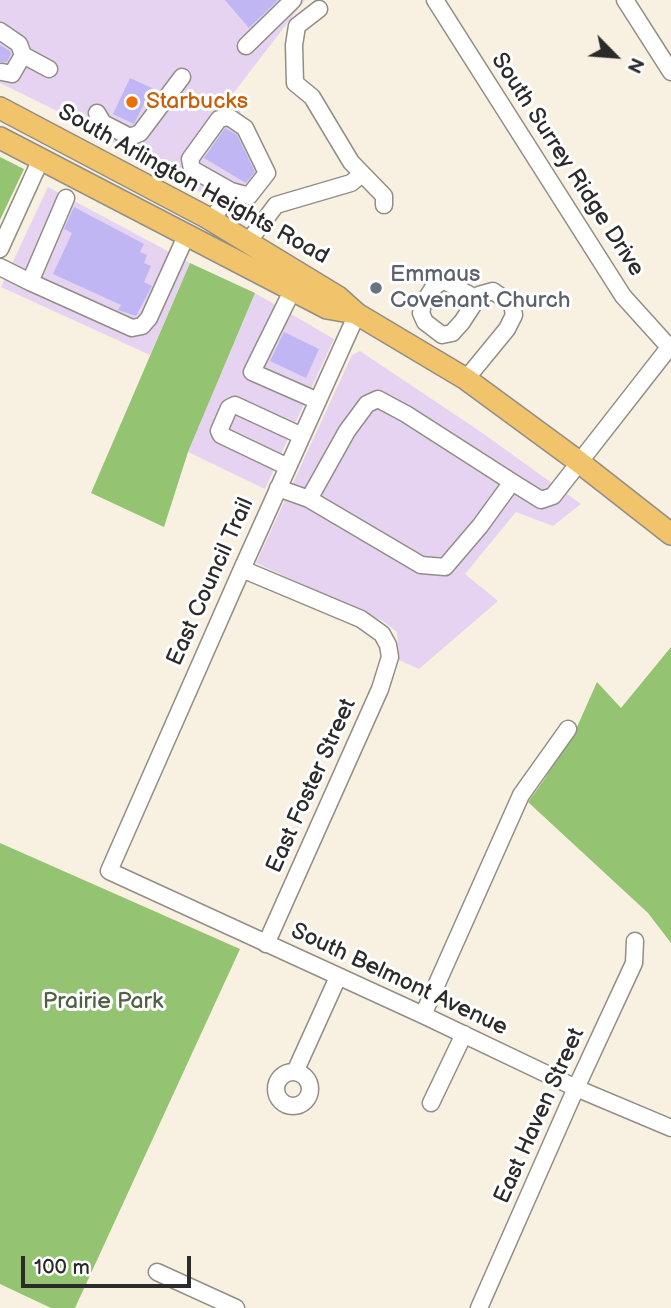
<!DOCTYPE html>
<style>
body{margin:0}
#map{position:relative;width:671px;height:1308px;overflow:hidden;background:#f8f1e2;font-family:"Balsamiq Sans",sans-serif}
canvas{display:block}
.north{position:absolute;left:580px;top:21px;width:70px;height:70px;-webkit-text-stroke:5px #fff;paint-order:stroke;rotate:115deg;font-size:19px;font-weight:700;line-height:28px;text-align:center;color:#2b2b2b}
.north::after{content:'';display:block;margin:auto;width:24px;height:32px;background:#2b2b2b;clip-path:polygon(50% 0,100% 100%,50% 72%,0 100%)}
.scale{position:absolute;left:21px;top:1256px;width:170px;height:32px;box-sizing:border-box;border:4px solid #2b2b2b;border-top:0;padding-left:9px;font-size:21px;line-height:24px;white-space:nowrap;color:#2b2b2b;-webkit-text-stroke:5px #fff;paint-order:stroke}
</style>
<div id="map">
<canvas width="671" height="1308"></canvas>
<div class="north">N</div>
<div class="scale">100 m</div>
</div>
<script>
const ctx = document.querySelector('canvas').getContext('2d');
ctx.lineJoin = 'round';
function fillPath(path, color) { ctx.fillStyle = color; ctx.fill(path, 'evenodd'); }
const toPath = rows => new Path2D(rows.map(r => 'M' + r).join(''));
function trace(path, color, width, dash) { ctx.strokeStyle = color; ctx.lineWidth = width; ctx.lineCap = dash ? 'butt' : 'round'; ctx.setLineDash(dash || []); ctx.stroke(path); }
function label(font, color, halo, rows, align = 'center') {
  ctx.font = font + ' "Balsamiq Sans",sans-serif'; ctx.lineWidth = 6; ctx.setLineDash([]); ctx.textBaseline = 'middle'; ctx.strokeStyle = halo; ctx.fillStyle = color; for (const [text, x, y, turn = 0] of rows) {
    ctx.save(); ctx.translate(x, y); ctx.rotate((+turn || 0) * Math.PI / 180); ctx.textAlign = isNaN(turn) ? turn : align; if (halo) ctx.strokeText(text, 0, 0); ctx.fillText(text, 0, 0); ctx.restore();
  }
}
const built = toPath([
 [0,0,305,0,232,95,270,174,238,214,139,156,49,107,0,83],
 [48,187,190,263,150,355,1,287],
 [255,293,334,339,265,489,188,452],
 [360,351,481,432,581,504,553,526,516,512,465,574,498,601,419,669,399,660,397,632,383,621,256,563,352,355]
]);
const green = toPath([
 [0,157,24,169,0,220],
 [190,263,255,293,188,452,164,527,91,493],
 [671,647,671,943,648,913,528,802,544,780,577,727,597,682,621,708],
 [0,843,240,949,75,1308,51,1308,0,1284]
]);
const building = toPath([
 [225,0,278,0,249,28],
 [0,45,10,51,11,54,7,62,0,62],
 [130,78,152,88,134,124,113,114],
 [225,128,237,135,255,172,246,183,204,158],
 [74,207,144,244,140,252,147,255,144,263,151,266,144,282,152,286,136,316,118,310,121,305,53,274,72,233,64,229],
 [284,332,319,349,306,378,270,361]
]);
const minor = toPath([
 [435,0,623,296,669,347],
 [625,0,671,72],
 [319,9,297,26,294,45,295,83,312,97,351,162,384,196,384,205],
 [0,31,19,44,23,55],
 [246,46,293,0],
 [2,72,12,74,23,55,49,69],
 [97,113,103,123,130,137,140,133,182,77],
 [66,198,30,282,132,328,142,326,149,318,187,234],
 [212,220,231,191,192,169,190,159,219,119,229,117,245,128,267,173,249,196,231,191],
 [248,242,276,205,351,183,362,174],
 [0,249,41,159],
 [0,267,30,282],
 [293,289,252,372,318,401],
 [357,314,242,569,109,871,423,1015,576,1088,671,1128],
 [466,379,507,329,514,315,512,304,493,291,479,295,477,299,462,322,452,333,442,335,425,322,421,313,423,304,433,288,443,280,477,299],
 [288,467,221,435,219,431,229,408,235,405,302,436],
 [278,488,309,499,421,565,445,567,480,526,512,482,541,500,553,496,671,345],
 [309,499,347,431,367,404,378,399,406,414,512,482],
 [242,569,361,619,382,634,388,645,390,657,380,689,266,944],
 [423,1015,521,795,568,729],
 '276 1089a17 17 0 1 1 34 0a17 17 0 1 1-34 0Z',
 [295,1072,338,977],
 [431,1103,464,1034],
 [157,1272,236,1308],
 [479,1308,576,1088,634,963,635,941]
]);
const major = toPath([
 [0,108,208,218,338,297,357,314,466,379,579,462,671,534],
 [0,138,327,308,355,313]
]);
const markers = [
 [132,102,7,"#e8710a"],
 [376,288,7,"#6b7280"]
];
const foodNames = [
 ["Starbucks",146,102]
];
const streetNames = [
 ["South Surrey Ridge Drive",567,165,57],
 ["South Arlington Heights Road",193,185,29],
 ["East Council Trail",211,582,-66],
 ["East Foster Street",312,786,-66],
 ["South Belmont Avenue",399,980,25],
 ["East Haven Street",540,1116,-66]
];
const worshipNames = [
 ["Emmaus",390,275],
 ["Covenant Church",390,301]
];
const parkNames = [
 ["Prairie Park",103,1002]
];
fillPath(built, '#e5d3f1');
fillPath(green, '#94c372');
fillPath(building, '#c0b6f3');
trace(minor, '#928e86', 19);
trace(major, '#928e86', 24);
trace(minor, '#fff', 16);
trace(major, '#f1c36a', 21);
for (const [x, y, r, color] of markers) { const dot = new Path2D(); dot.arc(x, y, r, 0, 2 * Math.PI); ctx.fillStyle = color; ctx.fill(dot); trace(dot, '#fff', 2.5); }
label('23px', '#c56008', '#fff', foodNames, 'left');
label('23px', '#2b2b2b', '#fff', streetNames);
label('23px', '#5b616d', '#fff', worshipNames, 'left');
label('23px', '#506044', '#fff', parkNames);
</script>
